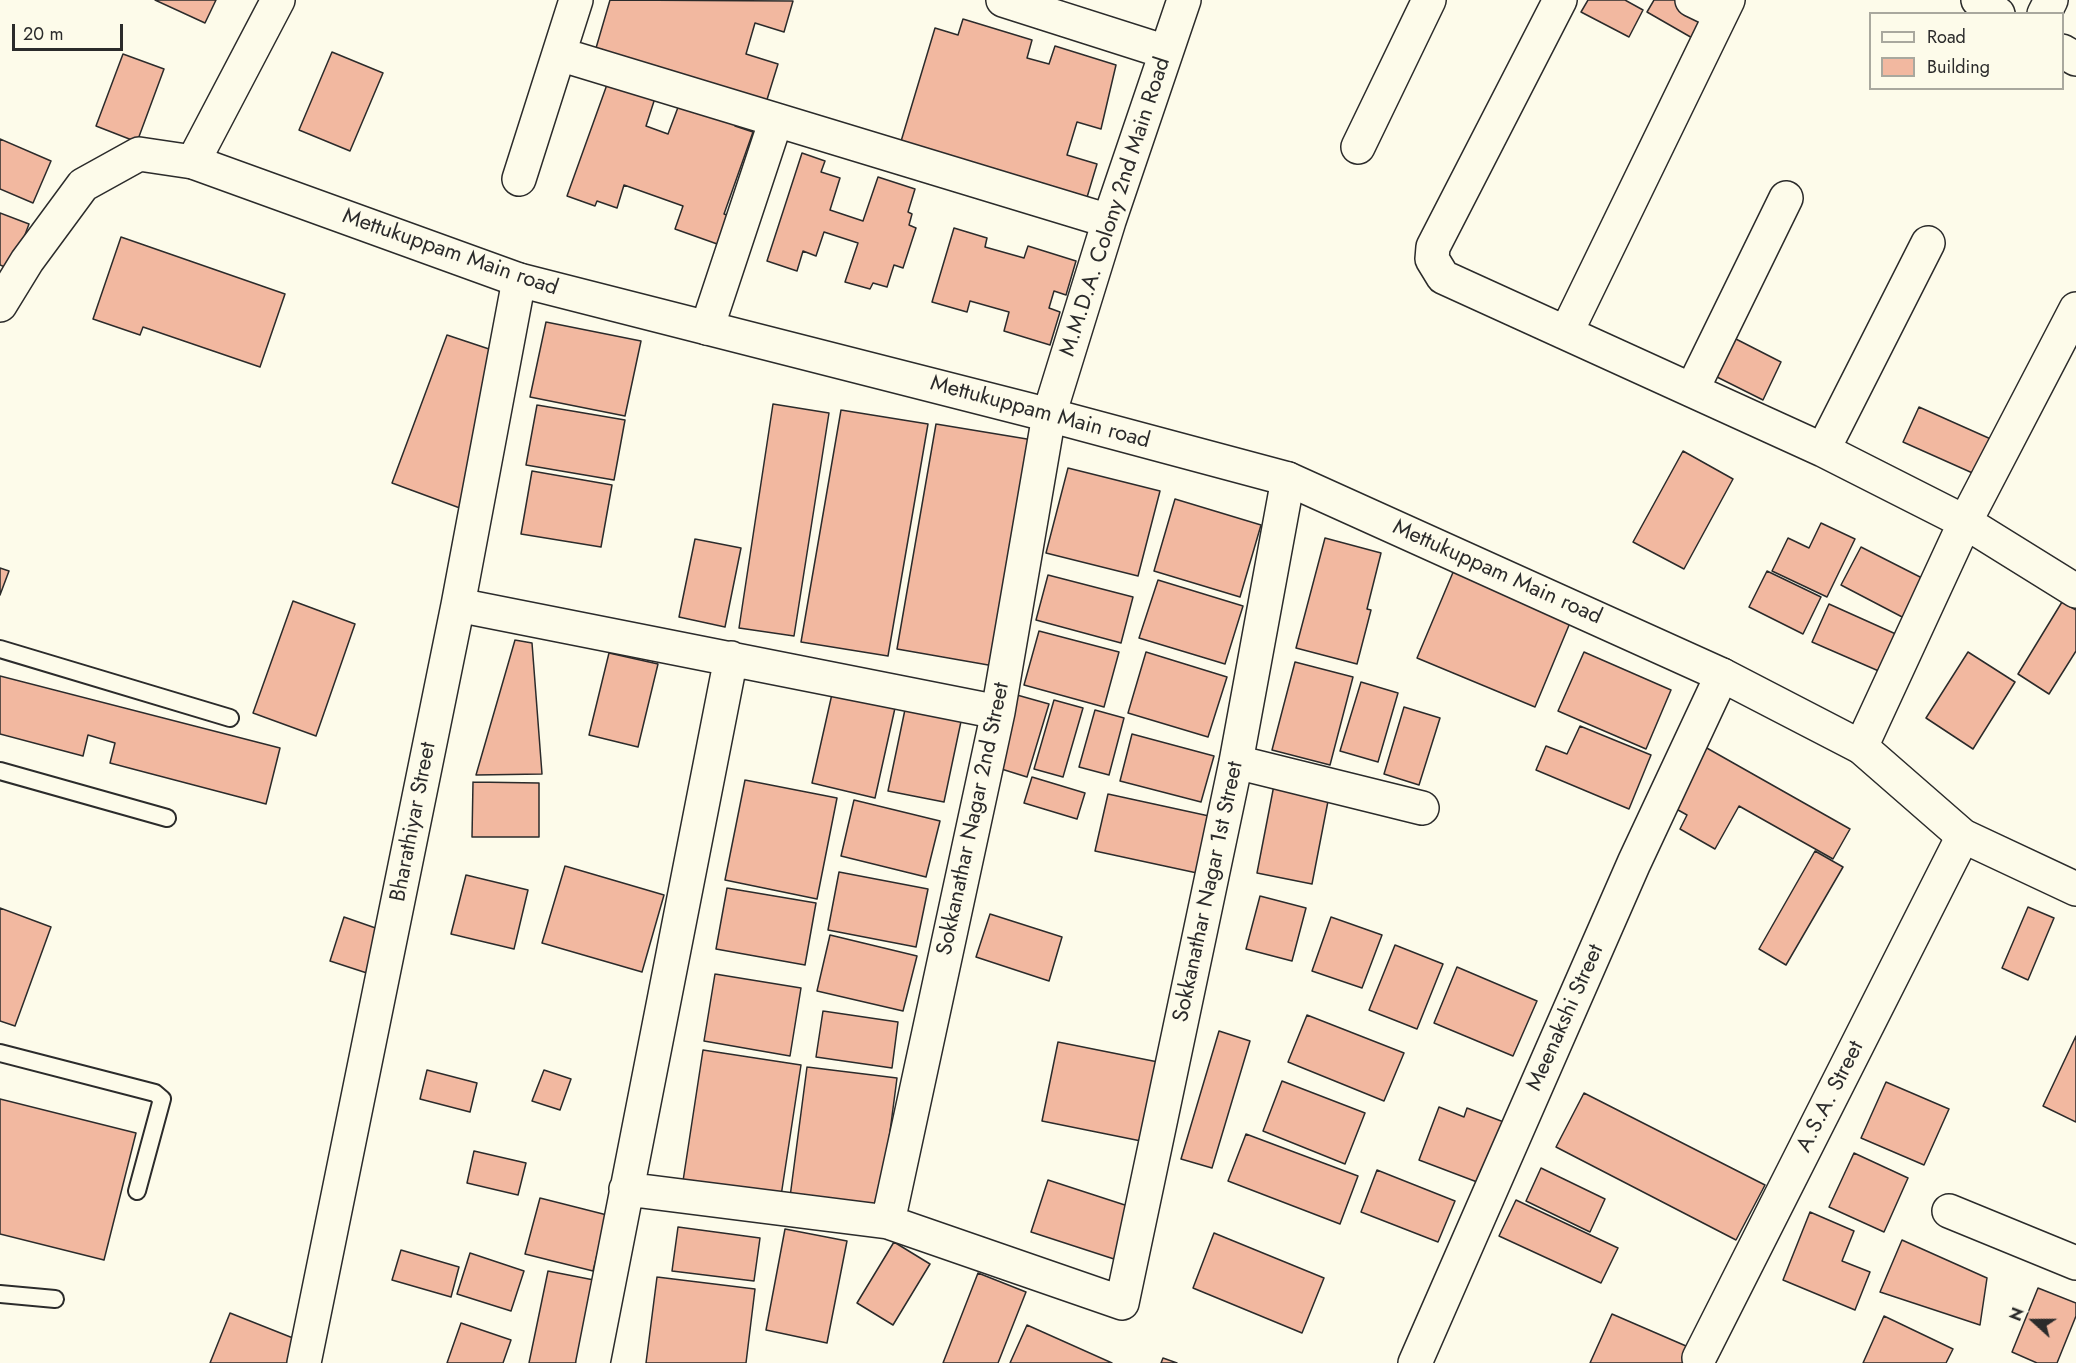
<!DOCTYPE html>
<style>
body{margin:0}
#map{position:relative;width:2076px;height:1363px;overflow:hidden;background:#fdfbea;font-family:Jost,sans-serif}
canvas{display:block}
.legend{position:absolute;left:1869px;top:12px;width:195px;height:78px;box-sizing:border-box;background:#fdfbea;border:2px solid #a9a89e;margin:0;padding:8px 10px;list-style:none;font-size:18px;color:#2b2b2b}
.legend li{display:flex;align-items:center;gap:12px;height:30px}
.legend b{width:30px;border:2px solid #a9a89e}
.north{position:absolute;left:2004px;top:1291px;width:60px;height:60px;-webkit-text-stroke:4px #fdfbea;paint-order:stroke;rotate:291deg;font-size:16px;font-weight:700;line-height:24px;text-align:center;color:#2b2b2b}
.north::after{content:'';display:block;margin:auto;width:21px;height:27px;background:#2b2b2b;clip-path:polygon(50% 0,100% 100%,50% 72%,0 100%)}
.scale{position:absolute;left:12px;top:24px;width:111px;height:27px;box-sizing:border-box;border:3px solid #2b2b2b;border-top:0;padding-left:8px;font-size:18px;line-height:21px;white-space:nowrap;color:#2b2b2b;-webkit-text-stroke:4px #fdfbea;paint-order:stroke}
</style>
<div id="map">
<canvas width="2076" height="1363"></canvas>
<ul class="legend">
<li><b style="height:8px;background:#fdfbea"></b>Road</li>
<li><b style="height:16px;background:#f2b8a0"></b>Building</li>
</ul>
<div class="north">N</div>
<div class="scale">20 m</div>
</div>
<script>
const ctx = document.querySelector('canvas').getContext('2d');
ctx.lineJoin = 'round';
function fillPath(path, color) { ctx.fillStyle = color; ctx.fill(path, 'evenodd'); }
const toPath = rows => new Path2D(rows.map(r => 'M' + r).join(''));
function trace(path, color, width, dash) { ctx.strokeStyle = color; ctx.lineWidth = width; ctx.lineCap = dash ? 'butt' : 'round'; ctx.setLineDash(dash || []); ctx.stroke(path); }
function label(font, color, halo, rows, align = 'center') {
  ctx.font = font + ' Jost,sans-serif'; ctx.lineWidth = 4.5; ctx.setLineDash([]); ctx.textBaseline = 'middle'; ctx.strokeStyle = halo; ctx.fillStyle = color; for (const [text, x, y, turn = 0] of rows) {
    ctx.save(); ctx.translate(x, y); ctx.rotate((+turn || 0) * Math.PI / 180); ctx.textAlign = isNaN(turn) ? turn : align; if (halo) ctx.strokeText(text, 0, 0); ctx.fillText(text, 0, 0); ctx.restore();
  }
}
const building = toPath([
 [155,0,216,0,205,23,155,0],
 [610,0,793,1,784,32,755,23,746,54,778,64,765,106,594,55,610,0],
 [1588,0,1625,0,1643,10,1629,37,1581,12,1588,0],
 [1654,0,1677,0,1706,16,1694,39,1647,12,1654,0],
 [963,19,1032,40,1027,58,1049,64,1055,46,1116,65,1101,129,1077,122,1067,155,1097,164,1085,204,899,148,935,28,958,35,963,19],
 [332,52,383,73,350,151,299,130,332,52],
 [123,54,164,69,137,142,96,126,123,54],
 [609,79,656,95,646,126,668,134,680,102,736,122,735,126,753,132,724,214,730,216,720,245,675,229,683,206,624,185,617,208,597,201,595,206,567,196,609,79],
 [0,139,51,161,33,203,0,189,0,139],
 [802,153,825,161,821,172,840,178,830,210,863,221,878,177,915,189,908,212,912,214,909,225,916,228,903,268,894,265,887,287,873,283,870,289,845,282,858,243,824,232,816,256,803,251,797,271,767,261,802,153],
 [0,213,29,224,12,270,0,265,0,213],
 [954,228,987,238,985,247,1024,258,1028,246,1076,261,1066,295,1054,291,1049,308,1060,312,1050,345,1004,331,1009,312,970,301,967,312,932,302,954,228],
 [121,237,285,294,260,367,143,327,140,335,93,319,121,237],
 [546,322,641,341,625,416,530,397,546,322],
 [447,335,495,351,468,511,392,483,447,335],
 [1732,337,1781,362,1763,400,1713,375,1732,337],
 [773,404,829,413,794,636,739,628,773,404],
 [537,405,625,420,614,480,526,465,537,405],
 [1919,407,1993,440,1977,475,1903,442,1919,407],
 [841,410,928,424,888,656,801,642,841,410],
 [936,424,1033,440,994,666,897,649,936,424],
 [1683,451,1733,479,1684,569,1633,542,1683,451],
 [1068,468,1160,491,1138,576,1046,553,1068,468],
 [532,471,612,485,601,547,521,534,532,471],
 [1175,499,1261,525,1240,597,1154,571,1175,499],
 [1821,523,1855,539,1827,597,1772,571,1788,538,1809,548,1821,523],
 [1325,538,1381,553,1367,609,1371,610,1357,664,1296,648,1325,538],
 [695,539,741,548,725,627,679,617,695,539],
 [1861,547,1926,580,1906,619,1841,585,1861,547],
 [0,568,9,571,0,595,0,568],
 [1454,570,1572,618,1535,707,1417,658,1454,570],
 [1767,571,1821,597,1803,634,1749,607,1767,571],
 [1048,575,1133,597,1121,643,1036,620,1048,575],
 [1158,580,1243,606,1225,664,1139,638,1158,580],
 [293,601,355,624,316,736,253,713,293,601],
 [2062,602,2076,610,2076,651,2049,694,2018,674,2062,602],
 [1829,604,1898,635,1881,672,1812,642,1829,604],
 [1039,631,1119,652,1104,707,1024,685,1039,631],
 [515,640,532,643,542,774,476,775,515,640],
 [1146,652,1227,677,1208,737,1128,713,1146,652],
 [1584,652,1671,690,1646,749,1558,711,1584,652],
 [1968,652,2015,682,1973,749,1926,718,1968,652],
 [609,653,658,664,638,747,589,735,609,653],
 [1295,662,1353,677,1330,765,1272,750,1295,662],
 [0,676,280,748,266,804,110,763,115,743,88,735,83,756,0,734,0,676],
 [1361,682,1398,693,1378,762,1340,751,1361,682],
 [834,685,897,699,875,798,812,783,834,685],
 [1017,695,1049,704,1027,777,995,767,1017,695],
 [907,700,963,712,944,802,888,791,907,700],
 [1054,700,1083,708,1063,777,1034,769,1054,700],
 [1404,707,1440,718,1419,785,1384,774,1404,707],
 [1095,710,1124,718,1109,775,1079,767,1095,710],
 [1580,726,1651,755,1629,809,1536,770,1546,746,1567,754,1580,726],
 [1132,734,1214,756,1201,802,1120,781,1132,734],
 [1705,747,1850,829,1833,859,1739,806,1715,849,1680,829,1687,815,1671,806,1705,747],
 [1032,777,1085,793,1077,819,1024,803,1032,777],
 [745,780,837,798,817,899,725,880,745,780],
 [473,782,539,783,539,837,472,837,473,782],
 [1274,785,1329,796,1312,884,1257,873,1274,785],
 [1108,794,1209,816,1197,873,1095,851,1108,794],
 [854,800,940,821,926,877,841,856,854,800],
 [1815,851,1843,867,1786,965,1759,949,1815,851],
 [565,866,664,895,642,972,542,943,565,866],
 [839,872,928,889,916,947,828,930,839,872],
 [466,875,528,890,514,949,451,934,466,875],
 [727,888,816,903,805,965,716,949,727,888],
 [1260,896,1306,908,1292,961,1246,949,1260,896],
 [2028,907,2054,918,2028,980,2002,968,2028,907],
 [0,908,51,927,15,1026,0,1021,0,908],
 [990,914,1062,937,1049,981,976,957,990,914],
 [344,917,387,932,373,975,330,961,344,917],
 [1331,917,1382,935,1362,988,1312,971,1331,917],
 [830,935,917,956,903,1011,817,991,830,935],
 [1395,945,1443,964,1417,1029,1369,1010,1395,945],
 [1457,967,1537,1001,1513,1056,1434,1023,1457,967],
 [715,974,801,988,790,1056,704,1041,715,974],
 [823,1011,898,1022,892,1068,816,1057,823,1011],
 [1307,1015,1404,1053,1384,1101,1288,1062,1307,1015],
 [1219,1031,1250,1041,1212,1168,1181,1159,1219,1031],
 [2076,1036,2076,1122,2043,1106,2076,1036],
 [1058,1042,1158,1062,1141,1141,1042,1121,1058,1042],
 [703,1050,801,1065,781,1196,683,1181,703,1050],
 [807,1067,897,1078,880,1208,790,1197,807,1067],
 [427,1070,477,1083,470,1112,420,1099,427,1070],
 [544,1070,571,1079,560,1110,532,1101,544,1070],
 [1282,1081,1365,1113,1345,1164,1263,1131,1282,1081],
 [1886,1082,1949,1109,1924,1165,1861,1138,1886,1082],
 [1584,1093,1765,1185,1736,1240,1556,1147,1584,1093],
 [0,1099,136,1133,104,1260,0,1234,0,1099],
 [1439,1107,1464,1117,1467,1108,1509,1124,1485,1185,1419,1160,1439,1107],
 [1246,1134,1358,1176,1340,1224,1228,1181,1246,1134],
 [474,1151,526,1163,518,1195,467,1183,474,1151],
 [1854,1153,1908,1178,1884,1232,1829,1207,1854,1153],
 [1541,1168,1605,1199,1590,1232,1526,1201,1541,1168],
 [1377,1170,1455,1201,1438,1242,1361,1212,1377,1170],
 [1048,1180,1131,1207,1114,1259,1031,1232,1048,1180],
 [540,1198,607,1215,593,1271,525,1254,540,1198],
 [1516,1200,1618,1248,1601,1283,1499,1236,1516,1200],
 [1810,1212,1854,1231,1842,1261,1870,1272,1855,1310,1783,1280,1810,1212],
 [678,1227,760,1238,754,1281,672,1271,678,1227],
 [785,1229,847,1241,827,1343,766,1330,785,1229],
 [1214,1233,1324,1278,1302,1333,1193,1288,1214,1233],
 [1902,1240,1987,1278,1980,1325,1880,1292,1902,1240],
 [894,1242,930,1264,893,1325,857,1303,894,1242],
 [401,1250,459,1267,451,1297,392,1280,401,1250],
 [470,1253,524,1271,511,1311,457,1294,470,1253],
 [548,1271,599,1281,583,1363,529,1363,548,1271],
 [978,1273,1026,1292,998,1363,943,1363,978,1273],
 [657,1277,755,1289,746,1363,646,1363,657,1277],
 [2038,1288,2076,1303,2076,1316,2057,1363,2037,1363,2012,1352,2038,1288],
 [230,1313,303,1342,295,1363,210,1363,230,1313],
 [1612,1314,1693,1349,1687,1363,1590,1363,1612,1314],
 [1884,1316,1953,1349,1946,1363,1863,1363,1884,1316],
 [461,1323,511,1340,503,1363,447,1363,461,1323],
 [1027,1325,1112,1363,1010,1363,1027,1325],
 [1163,1358,1177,1363,1161,1363,1163,1358]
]);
const service = toPath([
 [0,649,230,718],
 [0,771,167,818],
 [0,1053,155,1093,162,1099,137,1191],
 [0,1294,55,1299]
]);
const minor = toPath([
 [1003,0,1166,52],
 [1560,0,1433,247,1432,259,1443,277,1823,450,1965,522,2076,591],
 [1692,0,1721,14],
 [1978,0,1998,14],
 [2044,14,2051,0],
 [2062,51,2076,59],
 [559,54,1109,221],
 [1358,147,1429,0],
 [193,162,278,0],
 [519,179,576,0],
 [707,328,776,120],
 [1567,331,1728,0],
 [1692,390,1786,198],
 [1823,450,1928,243],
 [458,605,998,712],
 [1861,747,1965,522,2076,309],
 [1236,762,1422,808],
 [626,1189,888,1222,1122,1303,1236,762,1288,479],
 [1949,1211,2076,1263],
 [888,1222,998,712,1049,415,1109,221,1184,0],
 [1699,1358,1963,836],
 [304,1363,458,605,519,280],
 [593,1363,731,658],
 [1415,1363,1634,863,1722,675]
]);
const secondary = toPath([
 [0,305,27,261,83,185,139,154,193,162,519,280,1049,415,1288,479,1722,675,1861,747,1963,836,2076,889]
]);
const streetNames = [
 ["M.M.D.A. Colony 2nd Main Road",1116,207,-72],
 ["Mettukuppam Main road",450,253,19],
 ["Mettukuppam Main road",1040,413,15],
 ["Mettukuppam Main road",1497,573,24],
 ["Sokkanathar Nagar 2nd Street",974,819,-78],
 ["Bharathiyar Street",414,822,-79],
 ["Sokkanathar Nagar 1st Street",1209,892,-78],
 ["Meenakshi Street",1566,1018,-66],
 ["A.S.A. Street",1831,1097,-63]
];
fillPath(building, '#f2b8a0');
trace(building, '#2b2b2b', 1.5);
trace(service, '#2b2b2b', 20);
trace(minor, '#2b2b2b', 36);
trace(secondary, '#2b2b2b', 36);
trace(service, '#fdfbea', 16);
trace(minor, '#fdfbea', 33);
trace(secondary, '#fdfbea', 33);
label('22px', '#2b2b2b', '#fdfbea', streetNames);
</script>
